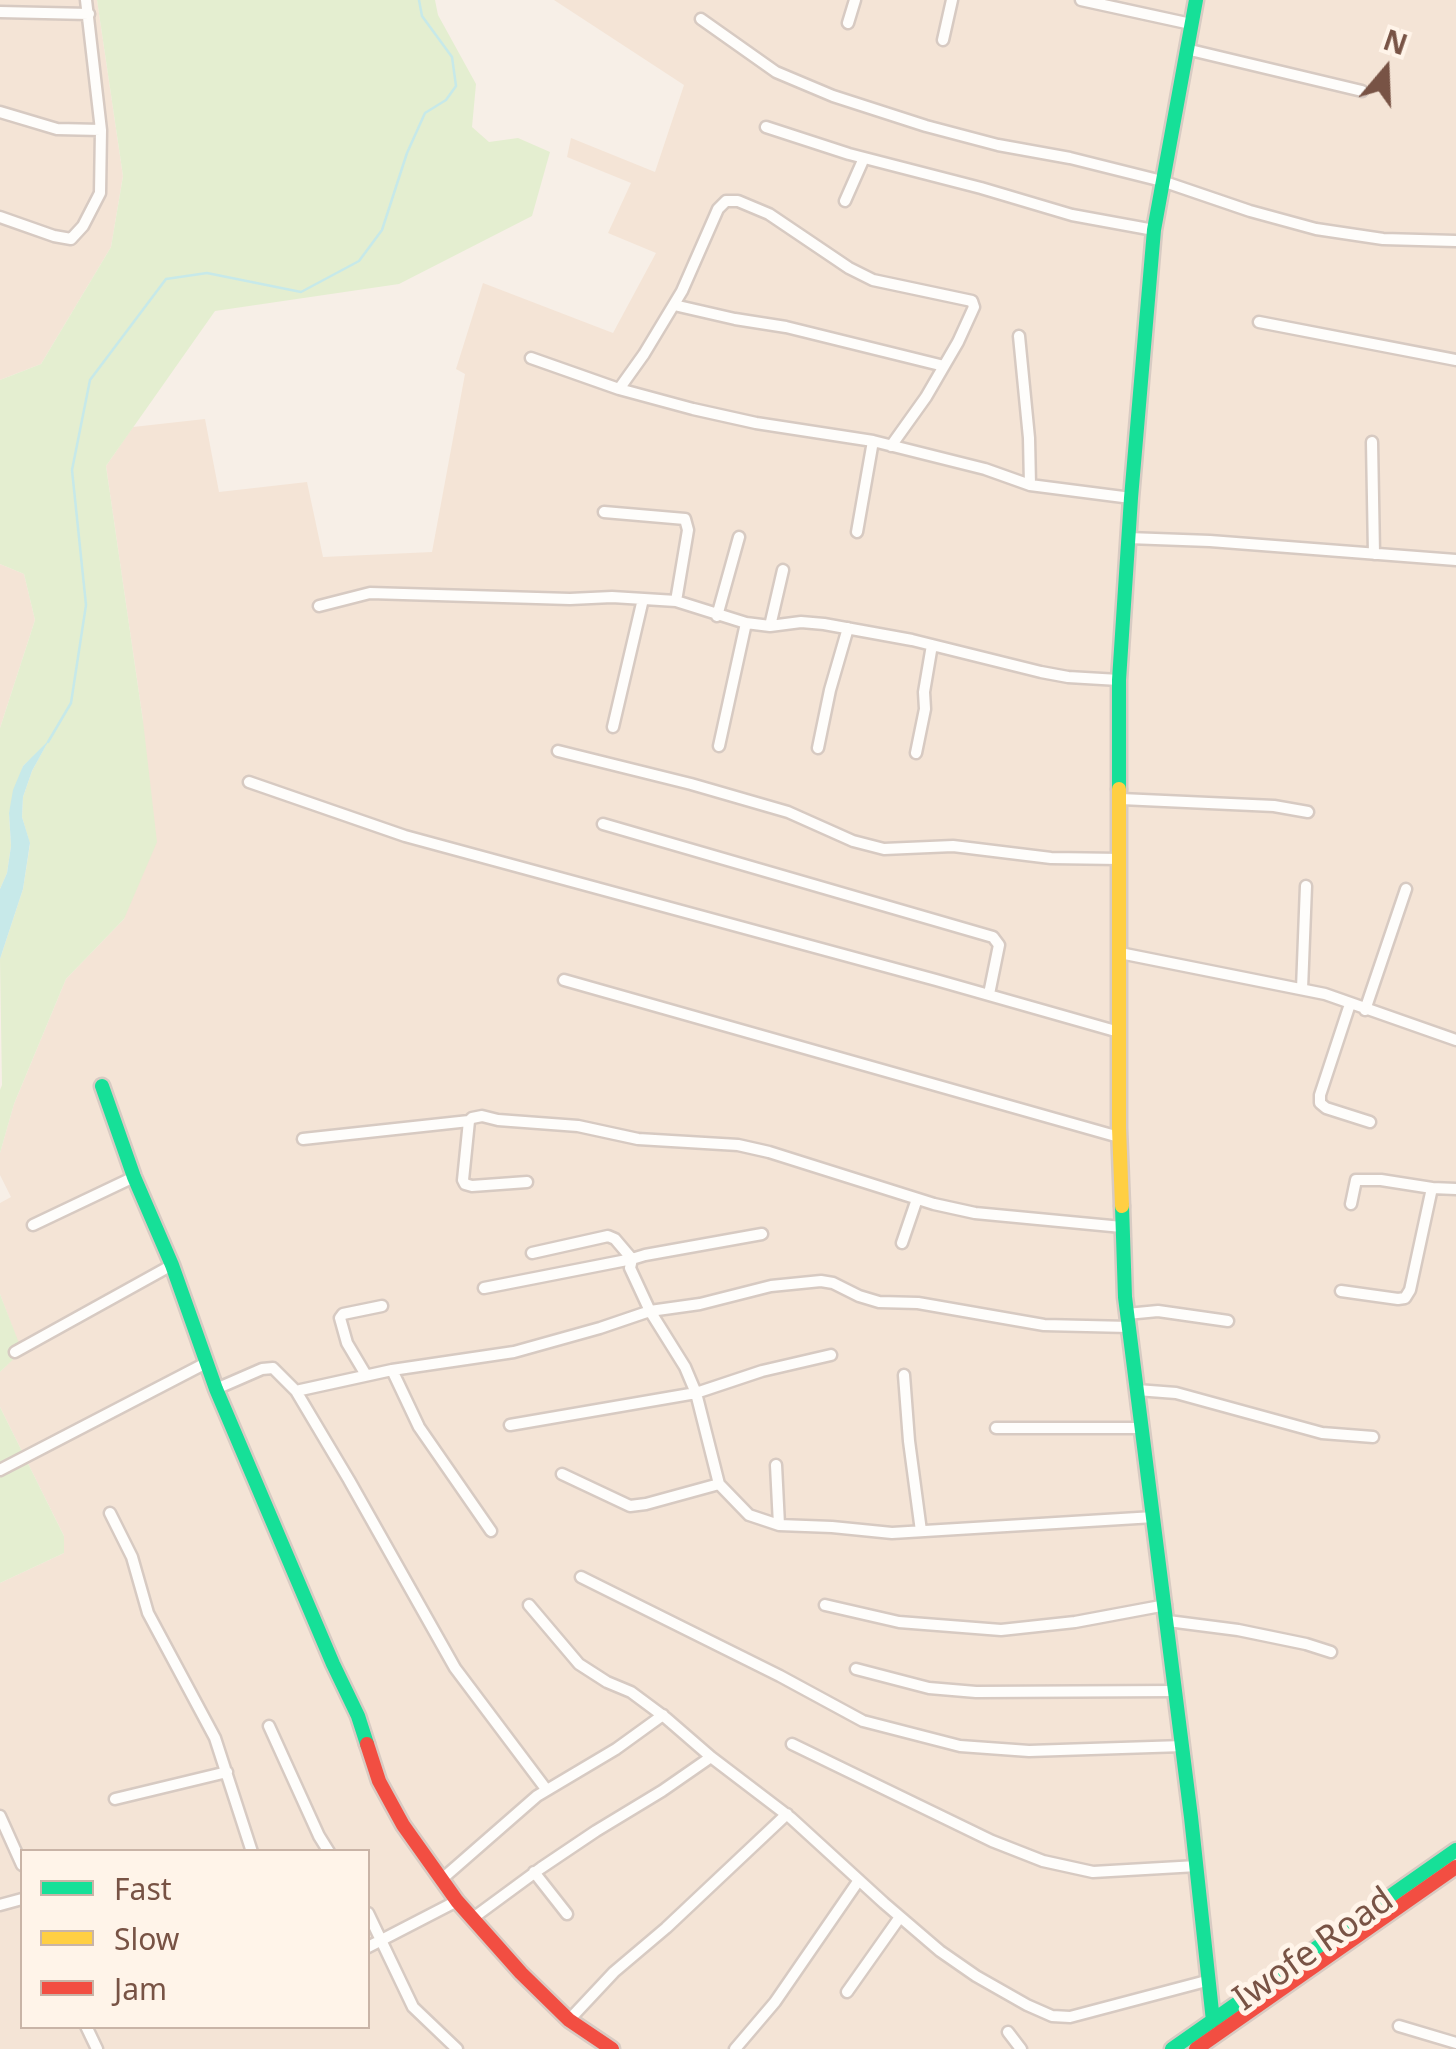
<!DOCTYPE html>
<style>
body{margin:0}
#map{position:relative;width:1456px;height:2049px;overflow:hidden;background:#f7efe7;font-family:"Noto Sans",sans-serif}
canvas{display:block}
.legend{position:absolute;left:20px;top:1849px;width:350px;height:180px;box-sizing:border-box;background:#fff4e9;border:2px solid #c9b4a7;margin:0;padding:12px 18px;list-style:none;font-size:30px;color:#785345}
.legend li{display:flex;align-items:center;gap:20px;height:50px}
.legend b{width:50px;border:2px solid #c9b4a7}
.north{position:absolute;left:1336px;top:20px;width:100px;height:100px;-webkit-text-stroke:8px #fff4e9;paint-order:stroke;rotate:19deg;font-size:28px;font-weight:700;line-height:40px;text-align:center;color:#785345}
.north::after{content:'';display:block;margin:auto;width:35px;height:45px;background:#785345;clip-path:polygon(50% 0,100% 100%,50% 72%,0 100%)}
</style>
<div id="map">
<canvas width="1456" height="2049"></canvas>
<ul class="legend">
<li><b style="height:12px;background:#16e098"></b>Fast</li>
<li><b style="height:12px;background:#ffcf43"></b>Slow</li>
<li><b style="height:12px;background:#f24e42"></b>Jam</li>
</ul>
<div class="north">N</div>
</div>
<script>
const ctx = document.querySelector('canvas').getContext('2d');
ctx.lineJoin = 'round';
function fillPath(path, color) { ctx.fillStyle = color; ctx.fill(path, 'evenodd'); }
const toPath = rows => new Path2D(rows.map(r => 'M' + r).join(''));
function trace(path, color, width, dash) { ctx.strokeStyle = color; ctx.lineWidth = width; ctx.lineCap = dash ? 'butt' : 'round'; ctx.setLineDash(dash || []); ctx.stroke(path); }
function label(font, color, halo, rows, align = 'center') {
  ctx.font = font + ' "Noto Sans",sans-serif'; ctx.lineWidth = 10; ctx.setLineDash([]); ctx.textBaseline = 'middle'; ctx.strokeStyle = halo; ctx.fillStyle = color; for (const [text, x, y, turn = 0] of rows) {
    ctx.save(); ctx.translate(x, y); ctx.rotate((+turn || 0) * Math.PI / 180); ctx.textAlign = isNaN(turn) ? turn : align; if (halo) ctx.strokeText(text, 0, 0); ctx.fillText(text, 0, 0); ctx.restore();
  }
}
const residential = toPath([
 [0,0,97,0,123,176,111,247,41,364,0,380],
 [554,0,1456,0,1456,2049,0,2049,0,1583,64,1553,64,1536,0,1407,0,1372,21,1351,0,1294,0,1203,11,1197,0,1175,0,1153,14,1104,66,979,124,919,143,721,106,466,133,427,205,419,219,492,307,482,323,557,432,552,465,374,456,369,483,283,613,333,656,253,608,233,631,183,567,157,571,138,655,172,684,85],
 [22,1852,368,1852,368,2026,22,2026],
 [0,564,24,574,35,620,0,728]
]);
const green = toPath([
 [97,0,435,0,438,15,476,84,472,127,489,142,518,138,550,152,532,216,399,284,215,311,106,466,143,721,157,842,124,919,66,979,14,1104,0,1153,0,1090,2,1085,0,959,23,889,30,844,22,817,23,797,32,771,46,745,23,766,9,813,11,846,7,873,0,889,0,728,35,620,24,574,0,564,0,380,41,364,111,247,123,176],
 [0,1294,22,1351,0,1372],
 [0,1407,64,1536,64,1553,0,1583]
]);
const water = toPath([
 [49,740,32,771,23,797,22,817,30,843,23,889,0,959,0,889,7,873,11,846,9,813,13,790,23,766]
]);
const stream = toPath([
 [48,742,71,703,86,605,72,470,90,380,166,279,207,273,301,292,359,261,382,230,407,153,425,113,446,100,456,86,452,57,422,16,419,0]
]);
const street = toPath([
 [1081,0,1191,24],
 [0,12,89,14],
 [701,19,776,72,833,96,926,126,998,145,1070,158,1162,181,1250,211,1316,229,1383,239,1456,241],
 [848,23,855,0],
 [943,40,952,0],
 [1186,49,1362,91],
 [0,112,57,129,101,130],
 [766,127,849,154,981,188,1072,215,1154,230],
 [845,201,864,158],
 [0,217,54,236,71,239,83,226,100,193,101,130,86,0],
 [674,305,735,319,786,327,944,366],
 [1259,322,1456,360],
 [1019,336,1029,438,1030,485],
 [531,358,619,389,693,409,756,423,873,441,985,469,1030,485,1131,498],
 [619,389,644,354,682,291,718,209,726,201,738,201,769,214,849,268,873,280,972,301,974,307,958,342,926,397,891,446],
 [1372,442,1374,554],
 [604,512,685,519,688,530,676,601],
 [857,532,873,441],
 [1128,538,1210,541,1456,560],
 [319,606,370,593,570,599,612,597,676,601,746,623,770,626,801,622,824,624,912,640,1041,672,1068,677,1119,680],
 [717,616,739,537],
 [770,626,783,570],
 [613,727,643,599],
 [719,746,746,623],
 [818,748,830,690,848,628],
 [558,751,691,784,788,812,853,841,884,849,953,846,1051,858,1120,859],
 [916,753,925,709,924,692,932,645],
 [249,782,405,836,936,980,1119,1032],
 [1121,799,1274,806,1308,812],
 [603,824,993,937,999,945,989,994],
 [1120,953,1325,994,1456,1040],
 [564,980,1119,1137],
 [1302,989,1306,886],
 [1350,1004,1320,1095,1320,1103,1326,1108,1370,1122],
 [1365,1010,1406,889],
 [303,1139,469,1121],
 [527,1182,472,1186,465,1184,463,1180,469,1121,472,1118,482,1116,498,1120,578,1126,638,1139,738,1145,769,1152,934,1204,975,1213,1122,1227],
 [1351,1204,1356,1180,1381,1180,1432,1188,1456,1189],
 [33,1225,134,1177],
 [762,1234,645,1255,632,1259,630,1268,650,1311,685,1367,696,1393,719,1484,749,1515,779,1525,832,1527,892,1533,1154,1517],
 [902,1243,917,1199],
 [484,1288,632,1259,615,1239,608,1236,532,1253],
 [1341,1291,1398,1299,1405,1298,1410,1290,1432,1188],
 [1127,1314,1158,1311,1228,1321],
 [15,1352,172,1265],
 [392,1370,419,1427,491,1531],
 [366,1375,347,1343,340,1318,343,1314,382,1306],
 [904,1375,909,1441,921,1531],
 [216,1389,262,1369,273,1368,296,1391,392,1370,514,1352,600,1328,650,1311,700,1304,771,1286,821,1281,833,1283,859,1296,879,1302,918,1303,1044,1325,1129,1327],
 [1137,1390,1176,1393,1322,1433,1373,1437],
 [296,1391,349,1480,455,1668,546,1789],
 [510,1425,696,1393,762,1371,831,1355],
 [996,1428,1142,1428],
 [776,1465,779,1525],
 [0,1470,206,1363],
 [562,1474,630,1506,646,1504,719,1484],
 [110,1513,132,1557,148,1613,215,1738,252,1852],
 [581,1577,780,1676,863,1721,960,1746,1029,1751,1183,1746],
 [529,1605,579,1664,607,1682,631,1692,666,1718,711,1757,791,1818,884,1903,940,1951,976,1976,1027,2005,1052,2016,1070,2017,1210,1980],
 [825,1605,899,1622,1001,1630,1075,1622,1166,1605],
 [1168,1621,1238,1630,1306,1644,1331,1652],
 [856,1669,929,1688,976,1692,1176,1691],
 [269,1726,319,1836,329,1852],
 [792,1744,992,1841,1043,1861,1093,1872,1197,1866],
 [115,1799,227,1772],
 [0,1816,22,1865],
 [534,1872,567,1914],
 [442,1879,537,1796,616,1749,663,1715],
 [0,1905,22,1899],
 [368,1913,413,2007,457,2049],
 [473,1918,541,1868,596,1831,662,1791,711,1757],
 [368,1947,457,1901],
 [847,1992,900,1917],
 [569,2020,614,1972,666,1928,787,1814],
 [86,2026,97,2049],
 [1399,2026,1456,2043],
 [1008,2032,1021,2049],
 [735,2049,775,2002,859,1880]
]);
const fast = toPath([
 [1119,789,1119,680,1131,498,1154,230,1196,0],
 [102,1086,134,1177,172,1265,216,1389,333,1664,358,1716,367,1744],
 [1122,1206,1125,1297,1191,1817,1213,2021],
 [1172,2049,1456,1850]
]);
const slow = toPath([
 [1119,789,1119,1128,1122,1206]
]);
const jam = toPath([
 [367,1744,379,1781,403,1825,457,1901,521,1973,569,2020,612,2049],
 [1196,2049,1456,1867]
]);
const streetNames = [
 ["Iwofe Road",1314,1950,-35]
];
fillPath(residential, '#f4e4d6');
fillPath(green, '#e4eed0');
fillPath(water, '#c7e9e9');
trace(stream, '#c7e9e9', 2.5);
trace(street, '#d7cac2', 15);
trace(fast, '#d8cbc3', 19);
trace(slow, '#d8cbc3', 19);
trace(jam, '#d8cbc3', 19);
trace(street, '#fefdfb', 10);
trace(fast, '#16e098', 14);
trace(slow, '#ffcf43', 14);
trace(jam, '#f24e42', 14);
label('35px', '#785345', '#fff4e9', streetNames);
</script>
